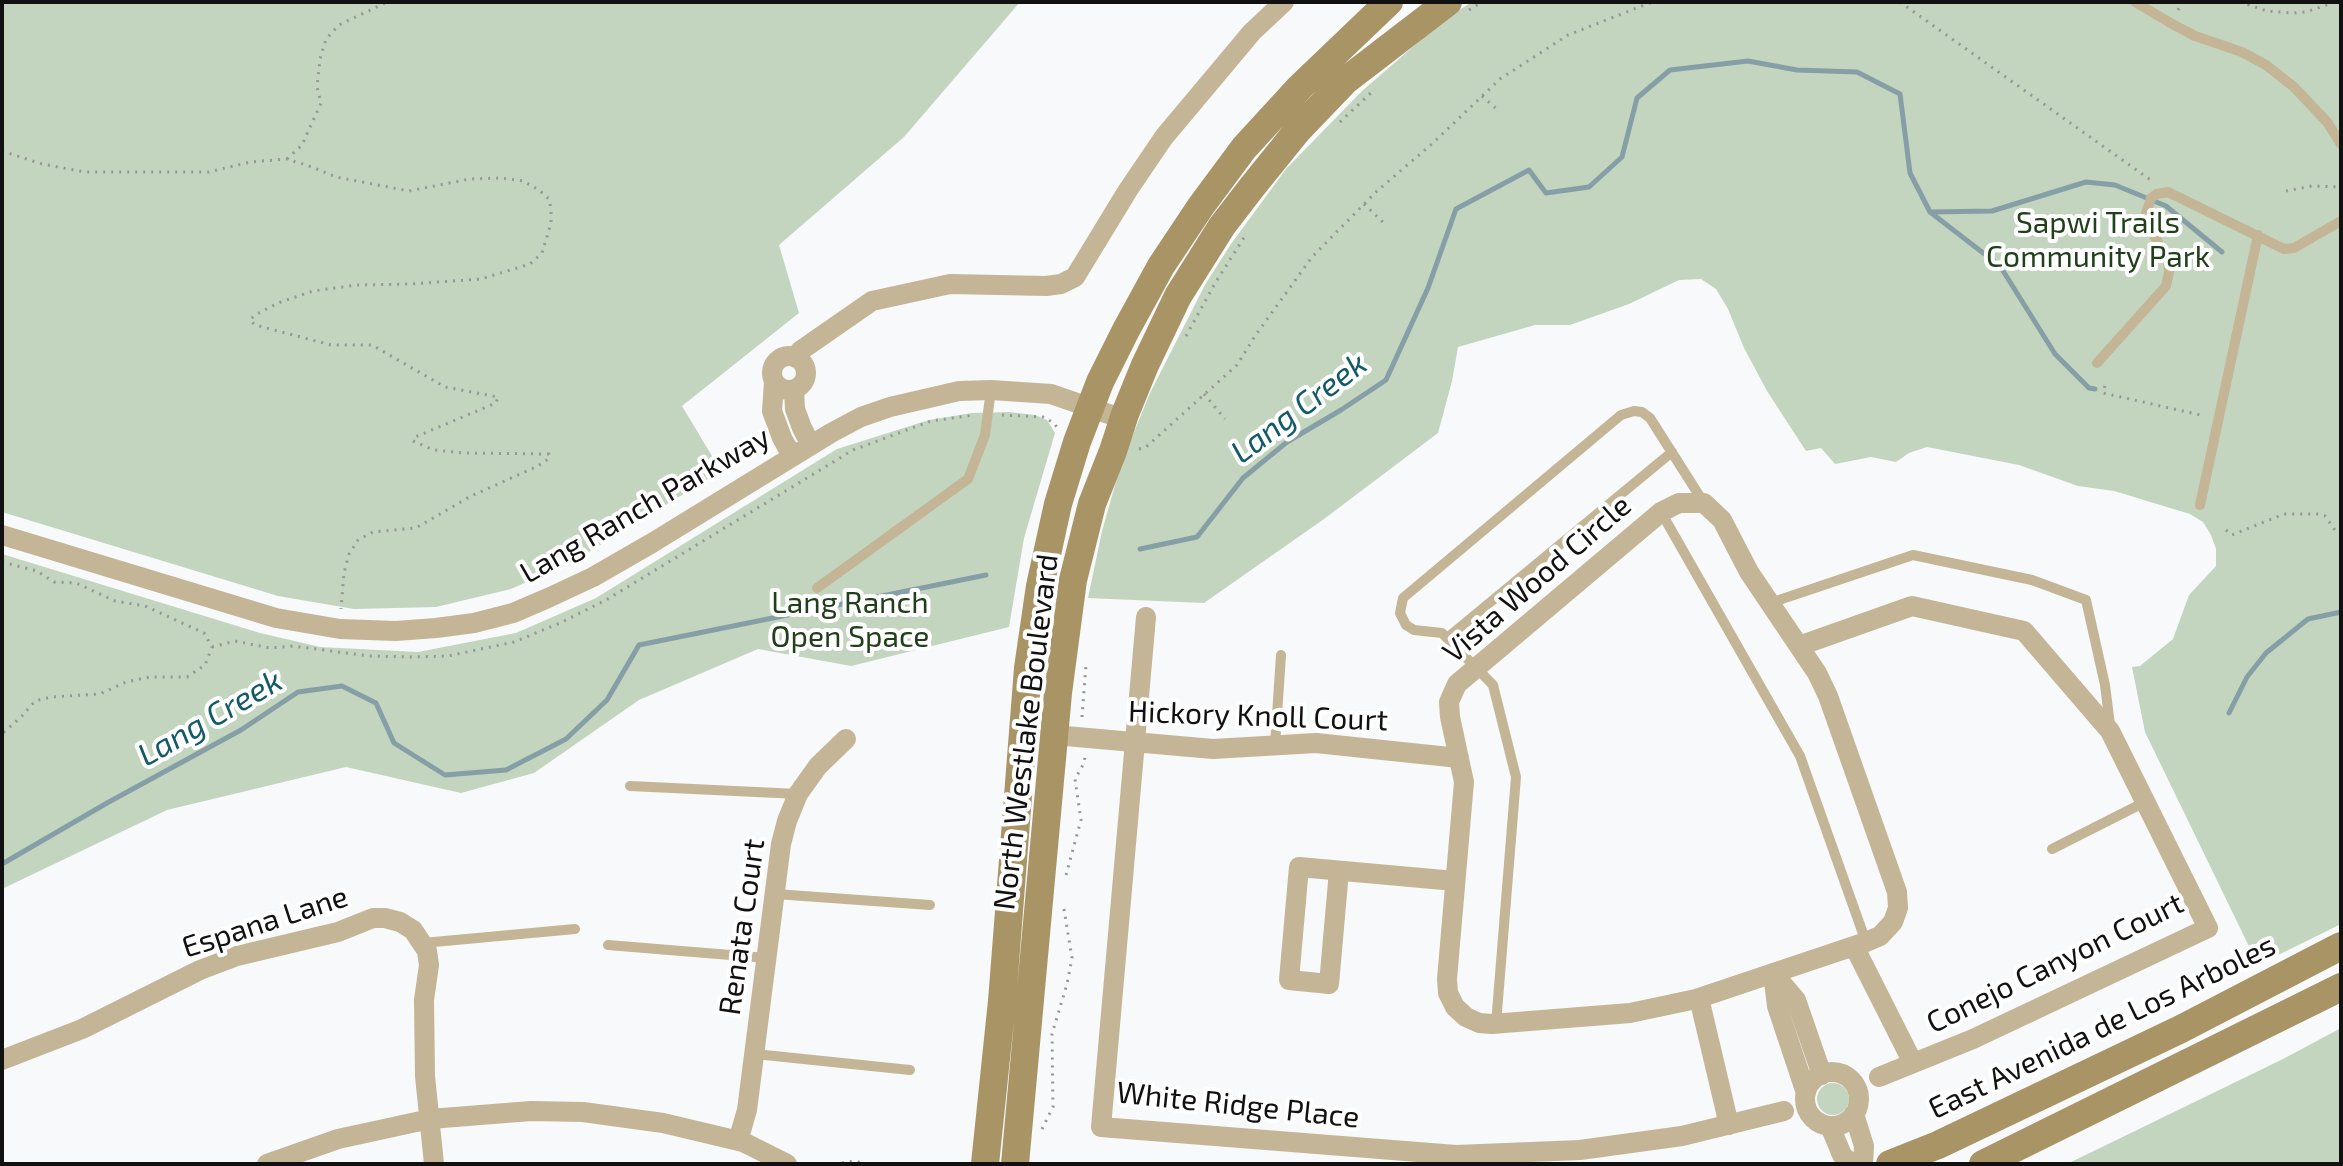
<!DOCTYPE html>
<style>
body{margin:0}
#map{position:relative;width:2343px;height:1166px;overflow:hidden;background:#f7f9fa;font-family:"Exo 2",sans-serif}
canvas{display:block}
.frame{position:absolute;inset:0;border:4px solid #111112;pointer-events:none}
</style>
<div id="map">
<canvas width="2343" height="1166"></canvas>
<div class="frame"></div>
</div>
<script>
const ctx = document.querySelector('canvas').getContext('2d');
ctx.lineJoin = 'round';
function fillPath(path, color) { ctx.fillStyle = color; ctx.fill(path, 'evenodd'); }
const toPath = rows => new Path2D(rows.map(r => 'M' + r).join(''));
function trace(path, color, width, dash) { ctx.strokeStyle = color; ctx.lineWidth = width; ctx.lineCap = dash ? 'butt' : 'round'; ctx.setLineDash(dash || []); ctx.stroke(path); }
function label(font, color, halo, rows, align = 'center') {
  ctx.font = font + ' "Exo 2",sans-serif'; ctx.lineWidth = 8; ctx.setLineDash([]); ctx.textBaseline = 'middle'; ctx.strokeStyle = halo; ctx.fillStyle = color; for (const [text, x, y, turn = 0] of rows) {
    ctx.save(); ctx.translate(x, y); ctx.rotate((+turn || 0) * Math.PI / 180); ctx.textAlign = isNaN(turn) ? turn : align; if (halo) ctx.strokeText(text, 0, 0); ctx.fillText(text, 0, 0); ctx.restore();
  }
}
const green = toPath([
 [2,2,1020,2,904,137,779,245,799,313,682,406,721,471,574,561,511,589,436,607,354,609,278,596,2,512],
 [1472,2,2341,2,2341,924,2258,965,2145,732,2132,667,2140,666,2173,639,2189,595,2216,566,2216,549,2211,535,2203,522,2190,514,2114,491,2078,486,2019,465,1927,447,1909,453,1896,462,1871,457,1835,464,1821,448,1806,451,1767,391,1744,348,1728,309,1716,289,1701,279,1679,280,1629,304,1570,325,1535,325,1458,347,1452,381,1438,433,1324,519,1204,603,1088,598,1102,531,1121,464,1150,393,1206,283,1231,244,1286,169,1362,91,1445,19],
 [1009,412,1035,415,1047,420,1055,433,1024,538,1009,627,851,666,758,649,639,700,534,773,461,793,346,767,167,810,2,889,2,554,260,633,320,647,418,652,516,633,596,598,837,449,929,420,972,413],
 [2341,1028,2341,1164,2067,1164,2283,1059],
 '1817 1099a16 16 0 1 1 32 0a16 16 0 1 1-32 0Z'
]);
const stream = toPath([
 [1931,212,1992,211,2086,182,2115,185,2166,206,2222,252],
 [1140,549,1197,537,1243,478,1287,442,1341,410,1386,380,1428,288,1456,209,1529,170,1546,193,1589,187,1622,157,1637,98,1670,70,1748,61,1797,70,1857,72,1900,94,1910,173,1930,212,2000,266,2055,354,2089,388,2095,389],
 [2229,713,2247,677,2266,653,2308,619,2341,612],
 [2,864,107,803,241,730,298,692,342,686,376,703,394,743,445,775,506,770,566,739,607,700,639,645,986,575]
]);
const path = toPath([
 [1900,2,2152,181],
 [2240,2,2267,11,2292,13,2306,12,2335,2],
 [1469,10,1482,2],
 [2178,10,2182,2],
 [2341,39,2341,45],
 [1482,96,1499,111],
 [1340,122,1375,89],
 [2,151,42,164,85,172,209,172,250,162,287,159,312,167,336,177,409,191,470,179,500,178,523,181,539,190,549,199,551,209,551,223,542,253,530,264,481,279,410,284,357,285,313,291,278,303,255,315,250,320,255,325,331,345,372,345,445,387,498,397,496,403,415,437,413,441,434,450,464,453,549,454,548,459,538,466,471,496,416,528,373,532,358,540,349,554,344,573,341,609],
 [287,159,302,145,321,103,317,87,320,59,326,39,339,25,387,2],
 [2286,191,2312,186,2341,187],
 [1364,204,1385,224],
 [1186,336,1214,285,1245,236],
 [2105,386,2103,393,2205,416],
 [1204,394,1225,419],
 [1002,415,1043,417,1054,423,1058,429],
 [1139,449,1146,447,1237,365,1255,336,1312,257,1377,191,1433,143,1500,79,1568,35,1652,2],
 [2226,530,2232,535,2284,514,2317,514,2325,516,2337,533,2341,533],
 [2,562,37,571,54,582,76,583,115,601,145,606,204,633,212,647,205,665,187,677,150,677,126,682,100,694,51,697,35,701,22,716,2,734],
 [212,647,235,641,270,648,293,646,369,656,413,657,448,656,514,642,560,623,606,600,853,450,931,421,974,415],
 [1082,717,1086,665],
 [1066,875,1081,820,1075,779,1084,763,1085,756],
 [1042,1129,1053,1107,1052,1034,1067,984,1072,958,1063,903],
 [834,1164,855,1161,865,1164]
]);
const service = toPath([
 [2135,2,2174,25,2195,36,2242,52,2266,65,2294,87,2327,122,2341,144],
 [2097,363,2166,286,2169,272,2168,261,2147,222,2146,214,2151,198,2157,194,2168,192,2284,249,2294,248,2341,221],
 [2200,505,2258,235],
 [1661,512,1800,756,1866,942],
 [817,588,968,479,985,435,991,390],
 [1770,603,1913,555,2032,580,2086,600,2105,685,2110,725],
 [1447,638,1672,452],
 [1275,745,1281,655],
 [630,786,798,794],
 [2052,849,2145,802],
 [775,894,930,905],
 [423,943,575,929],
 [608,945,767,958],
 [1496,1024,1516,777,1493,685,1442,633,1414,630,1406,625,1400,613,1403,598,1621,415,1634,411,1642,412,1650,418,1704,503],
 [755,1054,910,1070]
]);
const minor = toPath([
 '772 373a17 17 0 1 1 34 0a17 17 0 1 1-34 0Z',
 [796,358,800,351,872,301,950,284,1046,286,1061,284,1075,277,1128,190,1164,137,1252,32,1284,2],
 [774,382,772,411,782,438,792,456],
 [794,389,795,409,802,428,811,445],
 [1679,503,1704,503,1722,520,1749,572,1817,673,1828,696,1897,892,1898,908,1893,922,1880,936,1866,942,1696,999,1630,1013,1492,1024,1479,1023,1466,1017,1455,1007,1448,993,1447,979,1464,782,1450,717,1449,702,1457,684,1476,668,1661,512,1679,503],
 [2,535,276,618,340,629,396,631,436,628,474,623,513,613,548,598,593,577,652,543,831,433,861,417,890,407,959,391,991,390,1051,394,1123,419],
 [1146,617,1101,1127,1456,1155,1580,1150,1682,1136,1784,1111],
 [1799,646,1912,606,2024,631,2110,731,2208,928,1973,1039,1879,1077],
 [1054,735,1213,749,1316,743,1459,758],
 [1339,871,1329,984,1289,980,1299,867,1455,881],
 [1854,946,1913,1063],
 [1773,973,1777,1006,1806,1093],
 [1773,973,1796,1000,1822,1075],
 [1699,998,1729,1125],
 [2,1060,82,1029,200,970,237,956,338,932,373,918,385,918,400,922,413,930,427,951,429,965,424,1000,425,1076,434,1164],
 '1805 1099a27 27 0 1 1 54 0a27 27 0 1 1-54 0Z',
 [1854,1114,1864,1146,1863,1164],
 [1830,1126,1842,1155,1851,1164],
 [738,1141,747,1110,781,844,787,821,798,794,818,766,846,739],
 [267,1164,338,1139,430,1119,531,1111,583,1112,663,1123,743,1142,787,1164]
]);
const secondary = toPath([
 [985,1164,1002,1001,1028,668,1040,586,1058,504,1077,442,1100,382,1126,330,1161,266,1201,206,1244,148,1300,87,1389,2],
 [1015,1164,1058,693,1073,580,1092,504,1113,451,1125,414,1145,365,1178,296,1222,226,1252,187,1298,130,1345,81,1448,2],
 [1890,1164,1938,1145,2181,1029,2341,946],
 [1983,1164,2341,987]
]);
const parkNames = [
 ["Sapwi Trails",2098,223],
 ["Community Park",2098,257],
 ["Lang Ranch",850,603],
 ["Open Space",850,637]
];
const streetNames = [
 ["Lang Ranch Parkway",645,505,-30],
 ["Vista Wood Circle",1537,579,-41],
 ["Hickory Knoll Court",1258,716,2],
 ["North Westlake Boulevard",1026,732,-83],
 ["Espana Lane",265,922,-18],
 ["Renata Court",742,927,-82],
 ["Conejo Canyon Court",2055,963,-26],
 ["East Avenida de Los Arboles",2102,1027,-26],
 ["White Ridge Place",1238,1105,6]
];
const waterNames = [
 ["Lang Creek",1299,408,-37],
 ["Lang Creek",210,718,-30]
];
fillPath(green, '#c3d5bf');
trace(stream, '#869fa6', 5);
trace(path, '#959697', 3, [2, 6]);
trace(service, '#c3b596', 10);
trace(minor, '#c3b596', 20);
trace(secondary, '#a99465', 28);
label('30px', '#213f1a', '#fff', parkNames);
label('30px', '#111112', '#fff', streetNames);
label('italic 32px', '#135a69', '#fff', waterNames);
</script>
